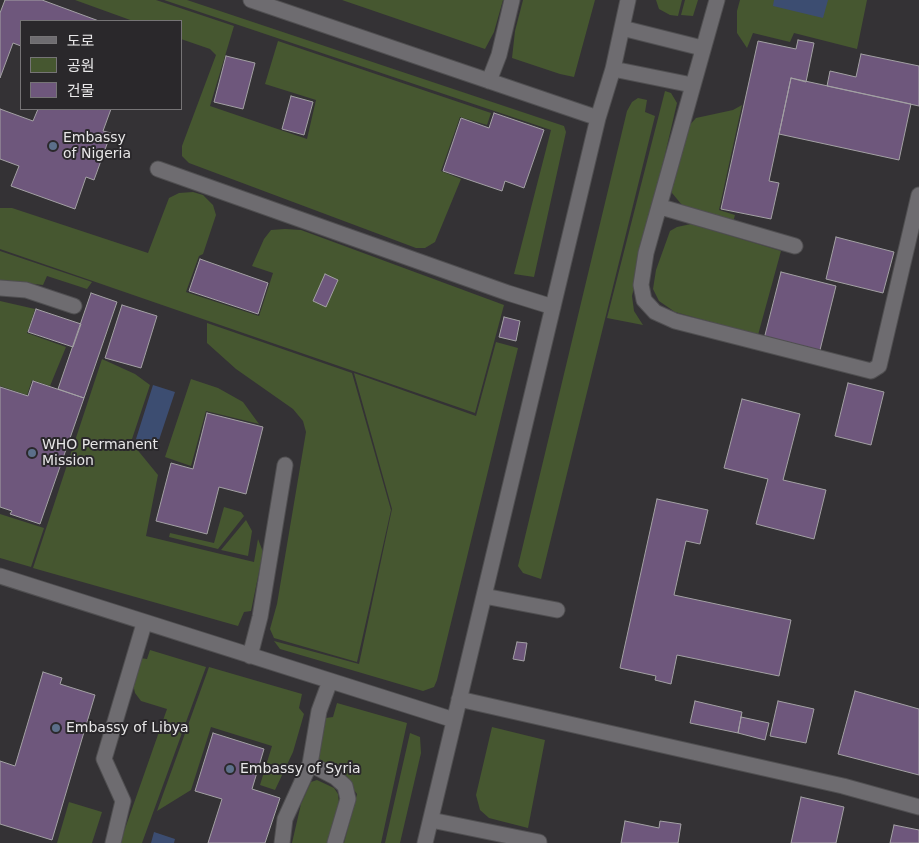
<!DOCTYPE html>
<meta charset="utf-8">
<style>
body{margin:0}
#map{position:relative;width:919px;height:843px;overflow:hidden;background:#343235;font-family:"DejaVu Sans","Noto Sans KR",sans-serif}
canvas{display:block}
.legend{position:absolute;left:20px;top:20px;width:162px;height:90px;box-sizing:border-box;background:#2a282b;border:1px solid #767476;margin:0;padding:6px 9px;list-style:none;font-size:15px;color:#e7e6e7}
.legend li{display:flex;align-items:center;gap:10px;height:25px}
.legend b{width:25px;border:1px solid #767476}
</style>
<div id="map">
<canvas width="919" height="843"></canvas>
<ul class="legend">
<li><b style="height:6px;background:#6e6c70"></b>도로</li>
<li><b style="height:14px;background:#465730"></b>공원</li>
<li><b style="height:14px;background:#6e577c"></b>건물</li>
</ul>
</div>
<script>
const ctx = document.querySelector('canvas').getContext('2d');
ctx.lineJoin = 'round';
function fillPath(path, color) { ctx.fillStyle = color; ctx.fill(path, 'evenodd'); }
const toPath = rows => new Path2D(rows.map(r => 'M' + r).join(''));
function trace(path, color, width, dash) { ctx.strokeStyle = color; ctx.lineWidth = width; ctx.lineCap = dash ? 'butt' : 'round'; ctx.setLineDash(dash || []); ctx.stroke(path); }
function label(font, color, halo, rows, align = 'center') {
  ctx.font = font + ' "DejaVu Sans",sans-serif'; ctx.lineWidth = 4; ctx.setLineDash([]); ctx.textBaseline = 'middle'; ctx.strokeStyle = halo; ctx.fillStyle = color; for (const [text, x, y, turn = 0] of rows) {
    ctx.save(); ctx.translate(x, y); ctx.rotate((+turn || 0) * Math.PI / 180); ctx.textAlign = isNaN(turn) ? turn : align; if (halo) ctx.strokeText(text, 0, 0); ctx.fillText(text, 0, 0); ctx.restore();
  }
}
const green = toPath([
 [75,0,156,0,234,26,210,106,307,139,316,100,265,84,278,41,491,113,487,125,460,117,441,171,461,179,435,242,425,248,416,248,189,163,182,156,182,146,216,55,210,49,181,39,181,21,133,21],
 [164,0,187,0,564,126,566,132,534,277,514,274,551,130],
 [342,0,503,0,494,32,485,49],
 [523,0,595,0,574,77,560,74,571,36,560,74,512,58,515,31],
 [656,0,682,0,678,16,670,15,659,9],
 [685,0,698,0,693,16,681,15],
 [740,0,867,0,857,49,794,33,790,42,753,33,747,48,737,33,737,11],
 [665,91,671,93,677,103,632,296,634,311,643,325,607,318],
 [638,98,647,100,645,112,655,116,541,579,523,573,518,566,627,111,632,102],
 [742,105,719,210,735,215,733,222,682,205,672,193,671,182,687,128,696,118,733,110],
 [193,192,203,195,213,205,216,215,203,254,199,256,186,292,259,316,273,273,252,266,264,239,271,230,285,229,301,230,504,305,475,413,0,249,0,208,12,208,148,253,169,198,179,193],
 [691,224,781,251,758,335,675,312,659,301,653,289,656,270,670,231,677,227],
 [0,251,92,282,87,289,47,276,43,285,0,280],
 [0,301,35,309,27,333,66,347,50,386,32,380,27,395,0,386],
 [207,323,352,373,391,510,357,662,274,638,270,629,277,604,306,432,303,421,293,409,236,369,207,343],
 [496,342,518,348,437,680,434,687,423,691,280,649,274,641,359,664,392,509,354,373,476,416],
 [102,359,135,374,150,385,131,442,158,475,146,536,254,562,258,539,263,552,251,611,244,612,238,626,33,568],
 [191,379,218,388,243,402,259,424,206,411,191,466,165,457],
 [224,507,241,512,244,516,218,549,169,537,170,533,214,543],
 [0,514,44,528,31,567,0,558],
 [246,520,252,531,248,556,221,550],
 [150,650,206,667,142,843,120,843,167,709,141,701,135,693,133,684,140,658,147,659],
 [209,667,302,694,299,708,304,714,293,752,275,790,260,785,272,746,211,727,191,790,157,811],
 [337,703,407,723,381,843,344,843,357,794,340,772,318,758,326,718,333,717],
 [492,727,545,740,528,828,489,818,480,810,476,795],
 [410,733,420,737,421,753,400,843,385,843],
 [317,780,334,788,338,794,339,803,329,843,292,843,301,804,311,782],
 [69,802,102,812,92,843,57,843]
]);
const water = toPath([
 [774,0,828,0,823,18,773,6],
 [153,385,175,392,157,446,136,439],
 [154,832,175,839,174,843,151,843]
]);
const building = toPath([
 [5,0,42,0,99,21,21,21,21,46,13,43,0,78,0,13,5,0],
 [798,40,814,43,806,82,791,78,769,181,779,183,771,219,721,209,758,41,796,49,798,40],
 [861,54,919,66,919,106,827,86,830,71,856,77,861,54],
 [226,56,255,63,243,109,214,102,226,56],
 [791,78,911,104,899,160,779,134,791,78],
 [291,96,313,102,304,135,282,129,291,96],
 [0,109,33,121,38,109,111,109,103,131,111,133,94,180,86,177,75,209,11,186,19,166,0,159,0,109],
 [494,113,544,130,524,188,505,181,502,191,443,171,461,118,489,128,494,113],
 [836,237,894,252,883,293,826,279,836,237],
 [200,259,268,283,258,314,189,291,200,259],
 [781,272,836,286,819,354,764,339,781,272],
 [325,274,338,280,326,307,313,301,325,274],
 [91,293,117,302,84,398,58,389,91,293],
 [122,305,157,316,141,368,105,358,122,305],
 [36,309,81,324,73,347,28,332,36,309],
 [504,317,520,321,516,341,499,337,504,317],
 [33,381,84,398,40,524,10,514,12,511,0,507,0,387,28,396,33,381],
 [848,383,884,392,871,445,835,436,848,383],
 [742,399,800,414,783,480,826,490,814,539,756,524,768,479,724,468,742,399],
 [207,413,263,427,246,494,219,487,207,534,156,521,171,463,193,469,207,413],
 [657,499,708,510,700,544,686,541,674,595,791,620,779,676,677,655,671,684,655,680,656,676,620,668,657,499],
 [517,642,527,643,524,661,513,659,517,642],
 [43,672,62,678,60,684,95,695,52,840,0,824,0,761,15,766,43,672],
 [855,691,919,709,919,775,838,754,855,691],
 [695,701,742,712,738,733,690,723,695,701],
 [778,701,814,709,806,743,770,736,778,701],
 [741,717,769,723,765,740,738,733,741,717],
 [213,733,264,749,252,789,280,798,265,843,208,843,222,799,195,791,213,733],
 [801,797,844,807,836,843,791,843,801,797],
 [625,821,659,828,660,821,681,824,678,843,621,843,625,821],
 [894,825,919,830,919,843,890,843,894,825]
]);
const minor = toPath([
 [251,0,598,118],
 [717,0,646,253,641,285,644,300,655,312,675,321,871,371,879,366,919,195],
 [622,28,702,48],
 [613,69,692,85],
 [489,81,499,55,512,0],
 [158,169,508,293,553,307],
 [661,207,795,246],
 [0,288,26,290,74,306],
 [0,576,454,720],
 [484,596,557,610],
 [250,656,260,617,285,465],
 [330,681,319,711,310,764,335,777,345,786,348,799,335,843],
 [459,699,843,786,919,807],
 [431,820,539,842],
 [113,843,123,801,104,759,144,624],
 [282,843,285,819,310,764],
 [425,843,598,118,613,69,628,0]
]);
const markers = [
 [53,146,5,"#5c6f8a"],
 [32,453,5,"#5c6f8a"],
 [56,728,5,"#5c6f8a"],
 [230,769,5,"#5c6f8a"]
];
const poiNames = [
 ["Embassy",63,138],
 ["of Nigeria",63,154],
 ["WHO Permanent",42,445],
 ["Mission",42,461],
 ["Embassy of Libya",66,728],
 ["Embassy of Syria",240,769]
];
fillPath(green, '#465730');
fillPath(water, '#3c4d71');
fillPath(building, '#6e577c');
trace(building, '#a3a1a4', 1);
trace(minor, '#504f51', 17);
trace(minor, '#6e6c70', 15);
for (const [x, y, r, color] of markers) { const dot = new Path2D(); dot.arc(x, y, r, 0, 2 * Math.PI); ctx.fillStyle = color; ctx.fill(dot); trace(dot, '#2a282b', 2); }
label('14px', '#e7e6e7', '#2a282b', poiNames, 'left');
</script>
